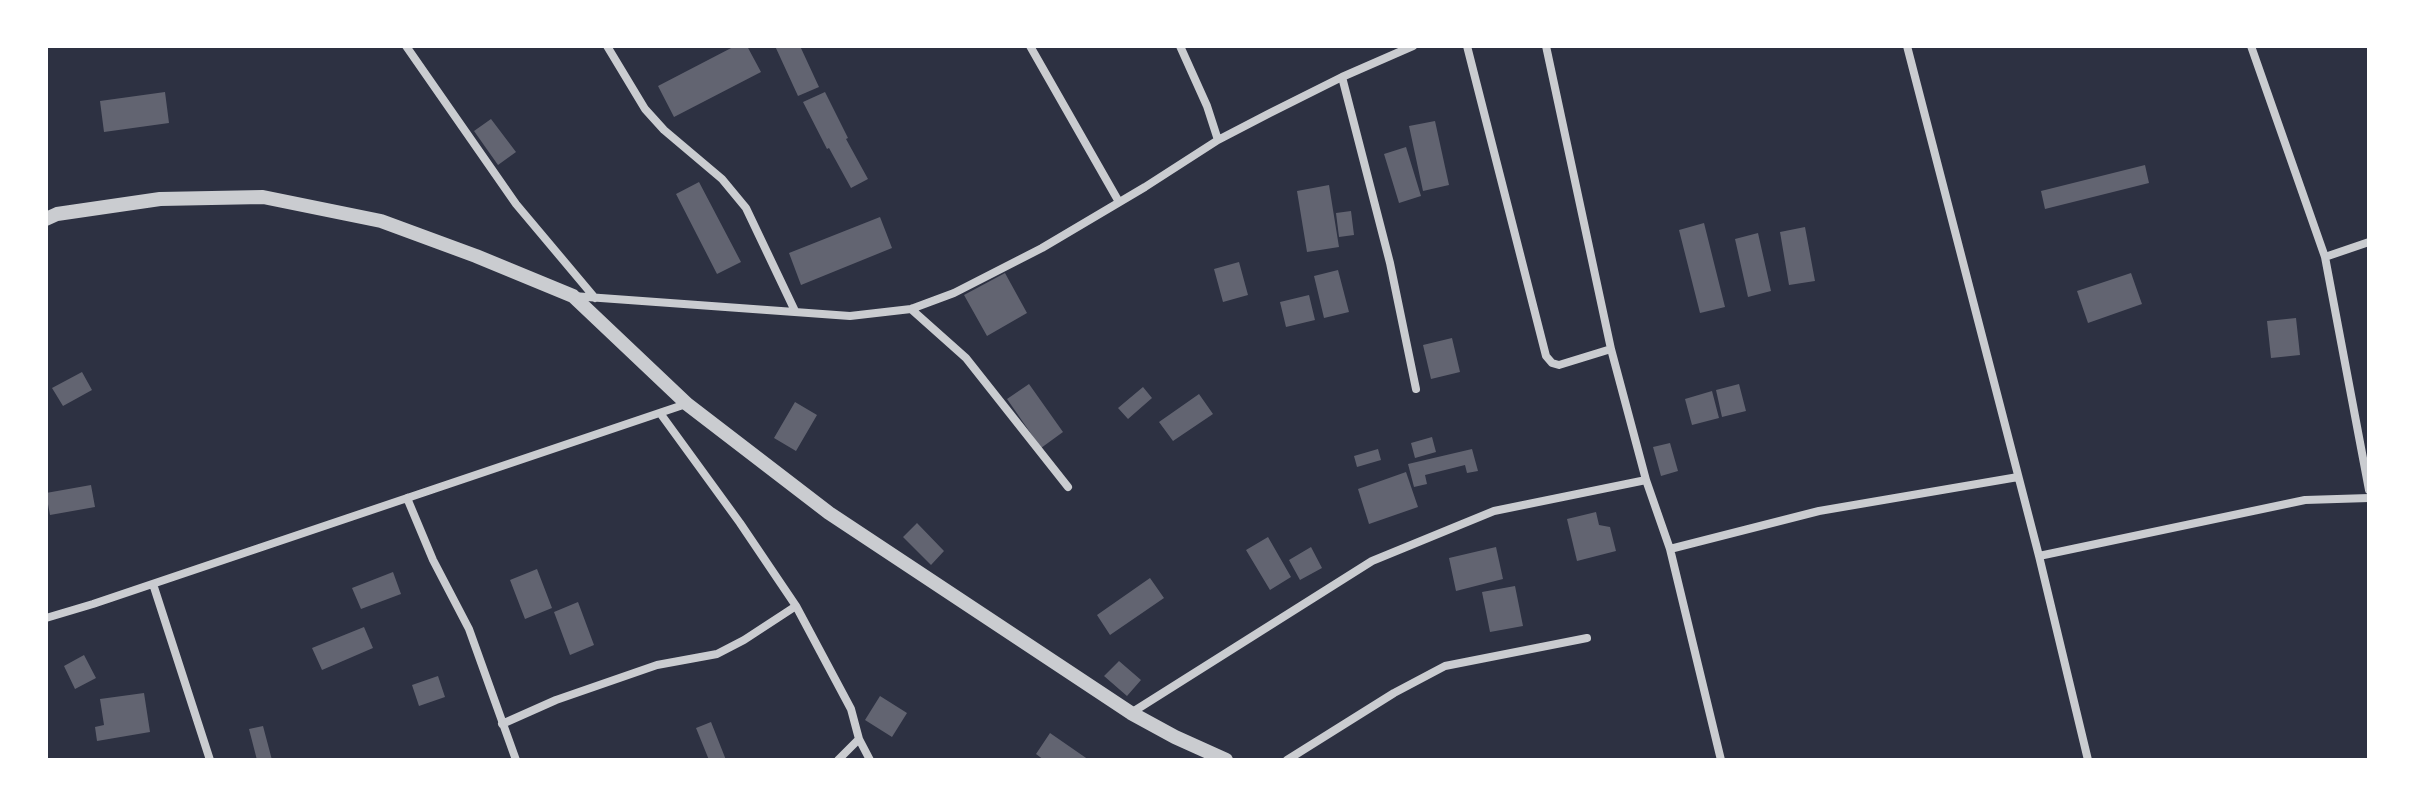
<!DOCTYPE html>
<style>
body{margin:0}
#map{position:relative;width:2415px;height:806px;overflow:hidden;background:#2d3142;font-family:"Open Sans",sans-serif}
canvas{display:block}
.frame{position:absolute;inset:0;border:48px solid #fff;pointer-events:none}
</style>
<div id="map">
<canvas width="2415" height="806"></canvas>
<div class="frame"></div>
</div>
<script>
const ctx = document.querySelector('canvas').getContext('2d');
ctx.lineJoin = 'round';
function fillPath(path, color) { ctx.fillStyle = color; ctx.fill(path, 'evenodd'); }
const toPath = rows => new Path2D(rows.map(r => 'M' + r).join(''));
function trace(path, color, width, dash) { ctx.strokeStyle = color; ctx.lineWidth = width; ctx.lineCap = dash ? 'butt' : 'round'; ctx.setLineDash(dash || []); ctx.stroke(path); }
const building = toPath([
 [735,46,747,46,761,72,674,117,658,86],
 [775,46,800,46,819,87,798,96],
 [165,92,169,123,104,132,100,101],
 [825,92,848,138,846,139,868,179,851,188,829,148,827,149,803,102],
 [491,119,516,152,498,165,474,131],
 [1435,121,1449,185,1423,191,1409,126],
 [1406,147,1421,196,1399,203,1384,154],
 [2145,165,2149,183,2045,209,2041,191],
 [699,182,741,262,717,274,676,194],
 [1329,185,1339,247,1307,252,1297,191],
 [1351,211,1354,235,1339,237,1336,213],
 [880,217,892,248,801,285,789,253],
 [1704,223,1725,307,1700,313,1679,230],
 [1805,227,1815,281,1789,285,1780,232],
 [1758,233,1771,291,1748,297,1735,239],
 [1239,262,1248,295,1223,302,1214,269],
 [1338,270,1349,312,1324,318,1314,276],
 [1005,273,1027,313,987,336,964,295],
 [2131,273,2142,304,2088,323,2077,291],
 [1309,295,1315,320,1286,327,1280,302],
 [2296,318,2300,355,2271,358,2267,321],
 [1452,338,1460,372,1431,379,1423,345],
 [82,372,92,390,63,406,52,388],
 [1029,384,1063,432,1041,448,1007,399],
 [1739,384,1746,411,1722,417,1716,390],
 [1143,387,1152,398,1128,419,1118,408],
 [1712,391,1719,418,1692,425,1685,399],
 [1199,394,1213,414,1173,441,1159,422],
 [795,402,817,415,796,451,774,438],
 [1432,437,1436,452,1415,458,1411,443],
 [1670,443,1678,471,1661,476,1653,447],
 [1378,449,1381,460,1357,467,1354,456],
 [1472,449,1478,471,1467,473,1465,465,1425,475,1427,484,1414,487,1408,464],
 [1406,472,1418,507,1369,524,1358,489],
 [91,485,95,507,50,515,46,493],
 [1596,512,1599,525,1610,527,1616,551,1577,561,1567,519],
 [917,523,944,551,931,565,903,537],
 [1268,537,1291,577,1270,590,1246,550],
 [1311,547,1322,568,1300,580,1289,560],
 [1496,547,1503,579,1456,591,1449,558],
 [537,569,552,608,525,619,510,580],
 [393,572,401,594,361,609,352,588],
 [1150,578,1164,598,1110,635,1097,615],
 [1515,586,1523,626,1490,632,1482,592],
 [578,602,594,645,570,655,554,612],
 [364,627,373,648,322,670,312,648],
 [84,655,96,678,75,689,64,666],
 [1119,661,1141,680,1127,696,1104,676],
 [438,676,445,697,419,706,412,685],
 [144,693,150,732,97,741,95,727,104,725,100,699],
 [880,696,907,713,892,737,865,720],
 [711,722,726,760,709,760,696,728],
 [263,726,272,760,257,760,249,729],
 [1050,733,1089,760,1044,760,1036,754]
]);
const minor = toPath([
 [406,46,516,204,595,298],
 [607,46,645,109,664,130,722,179,746,208,795,311],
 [1030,46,1119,202],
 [1180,46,1207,106,1218,140],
 [1467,46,1546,356,1552,363,1559,365,1611,349],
 [1546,46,1611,349,1646,480,1670,549,1721,760],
 [1907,46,2039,556,2088,760],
 [2251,46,2325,257,2369,490],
 [1342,77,1390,263,1416,389],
 [2325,257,2369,242],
 [573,296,850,316,911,309,954,293,1042,248,1145,187,1218,140,1270,113,1342,77,1413,46],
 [911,309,966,358,1068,487],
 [660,413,740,523,796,606,851,709,859,739,870,760],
 [407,498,433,560,469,629,516,760],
 [1670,549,1819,511,2018,477],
 [2039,556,2305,500,2369,498],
 [153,584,210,760],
 [46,618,93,604,686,404],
 [1131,713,1372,561,1494,511,1646,480],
 [502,724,556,700,657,665,717,654,744,640,796,606],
 [838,760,859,739],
 [1287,760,1394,693,1445,666,1587,638]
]);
const tertiary = toPath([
 [46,219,57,214,160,199,263,197,381,221,476,256,573,296,687,404,829,513,1131,713,1175,737,1226,760]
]);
fillPath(building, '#626471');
trace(minor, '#caccd0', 8);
trace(tertiary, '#caccd0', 14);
</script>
